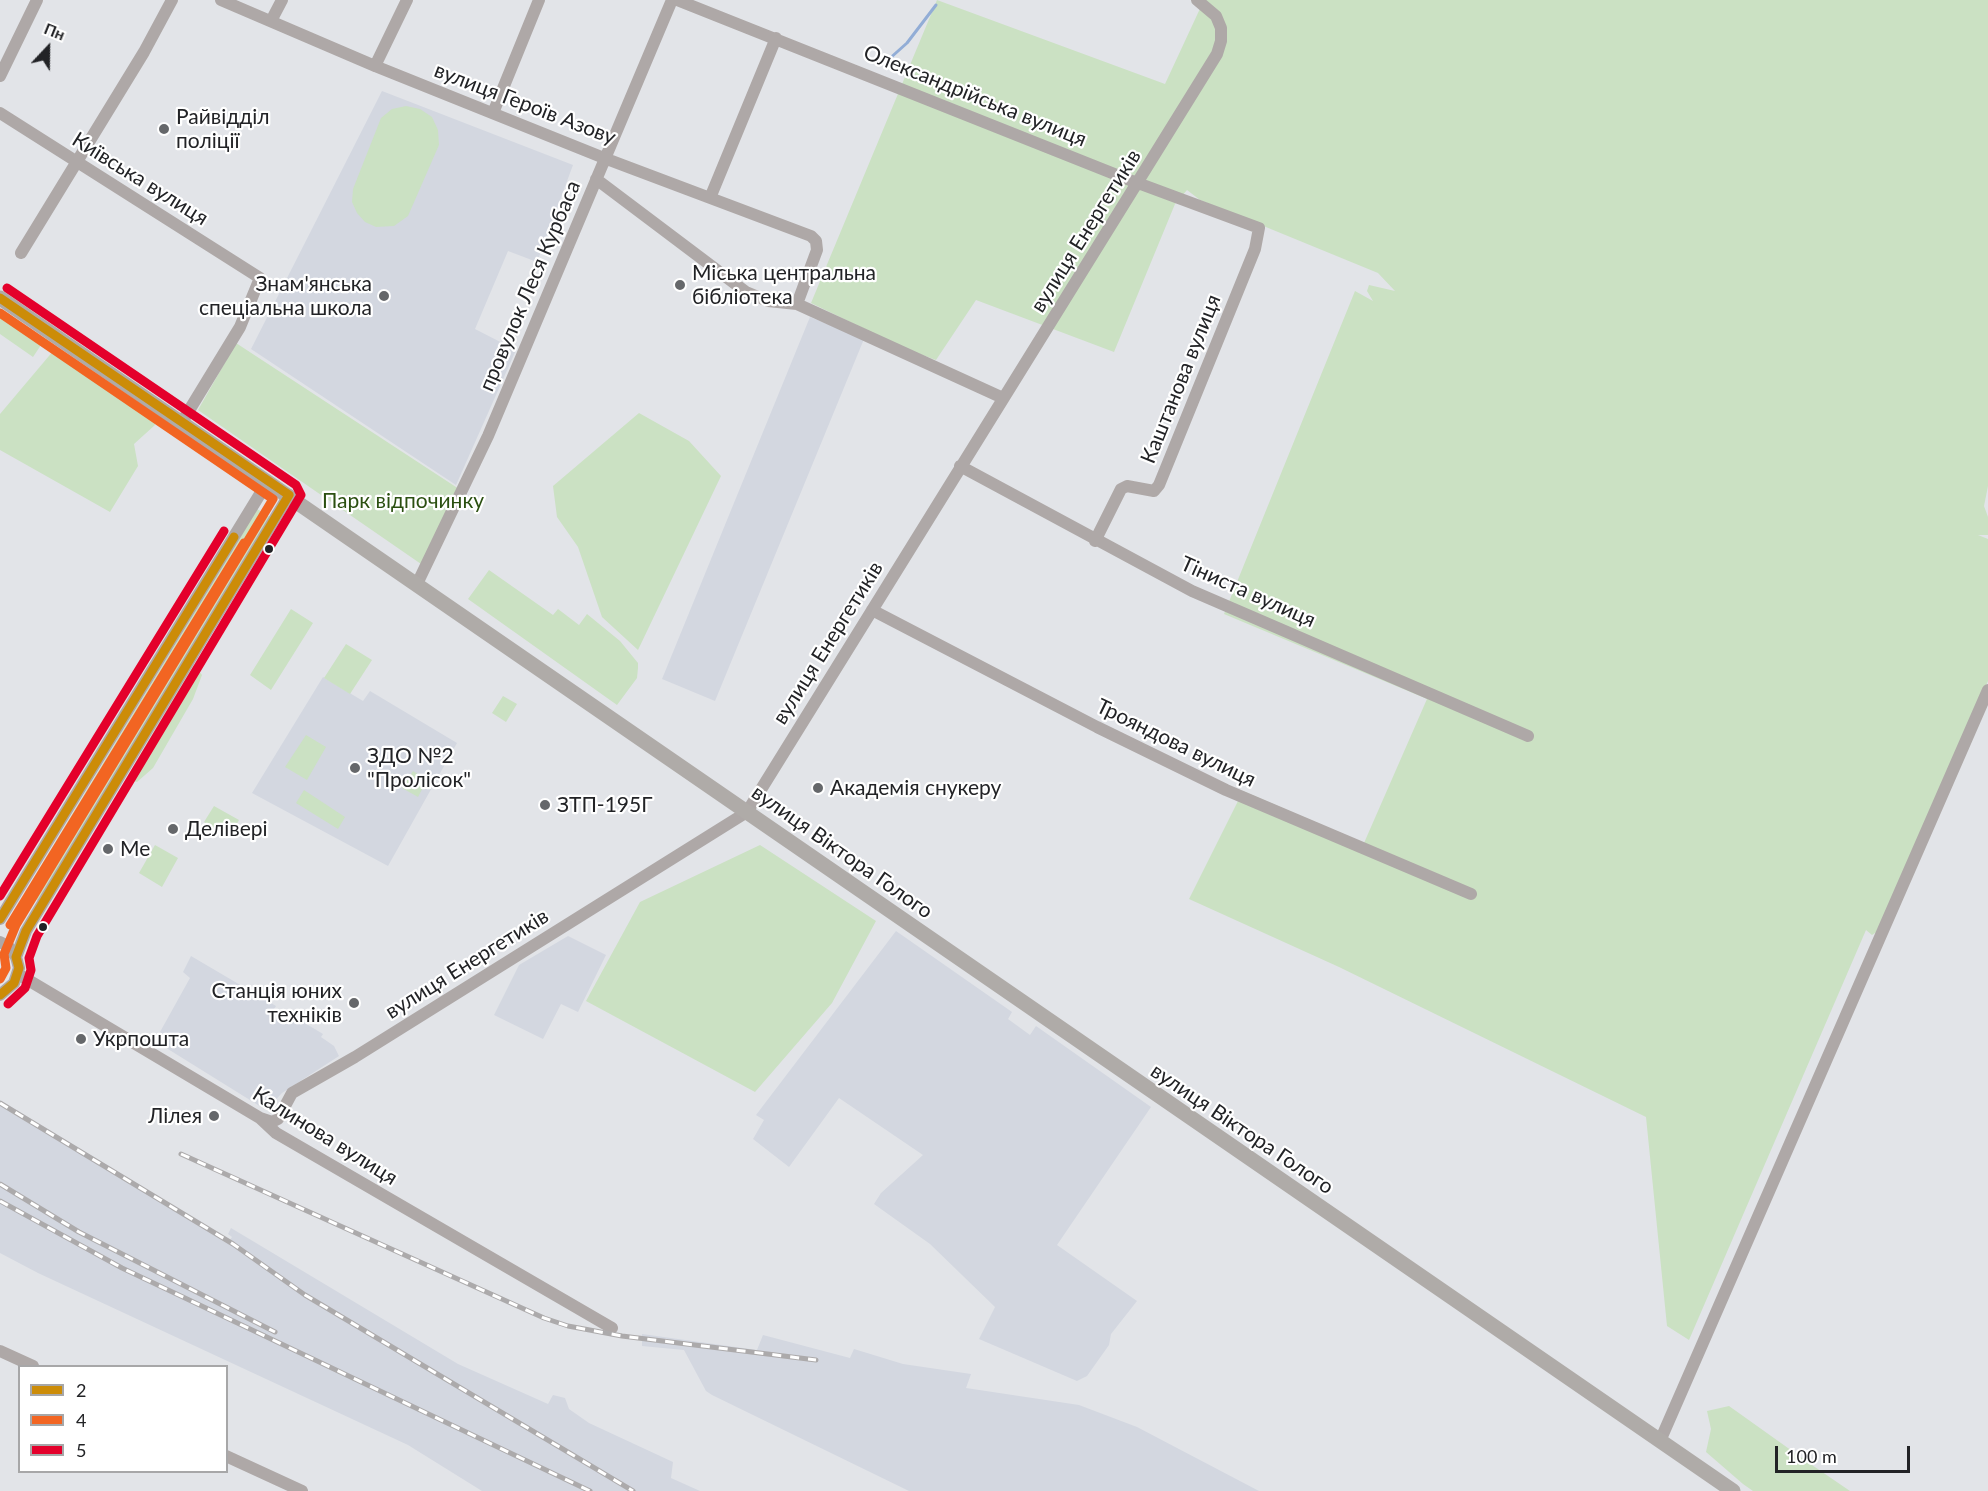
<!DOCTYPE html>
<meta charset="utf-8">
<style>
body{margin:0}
#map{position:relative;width:1988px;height:1491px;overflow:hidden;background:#e2e4e8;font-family:Lato,sans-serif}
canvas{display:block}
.legend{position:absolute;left:18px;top:1365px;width:210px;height:108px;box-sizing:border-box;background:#fff;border:2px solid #a7a7a8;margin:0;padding:8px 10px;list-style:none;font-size:18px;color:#222326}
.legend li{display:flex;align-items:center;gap:12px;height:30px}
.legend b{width:30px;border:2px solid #a7a7a8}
.north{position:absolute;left:18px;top:18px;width:60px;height:60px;-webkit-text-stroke:4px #fff;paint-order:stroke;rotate:22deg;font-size:16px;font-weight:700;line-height:24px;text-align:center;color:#222326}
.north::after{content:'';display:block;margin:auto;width:21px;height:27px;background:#222326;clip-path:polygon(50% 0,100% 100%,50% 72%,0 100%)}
.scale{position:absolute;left:1775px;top:1446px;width:135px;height:27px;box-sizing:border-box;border:3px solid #222326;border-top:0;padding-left:8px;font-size:18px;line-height:21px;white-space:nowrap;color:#222326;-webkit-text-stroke:4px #fff;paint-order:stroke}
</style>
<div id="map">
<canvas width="1988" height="1491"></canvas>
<ul class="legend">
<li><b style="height:8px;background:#cc8c08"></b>2</li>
<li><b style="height:8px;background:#f26522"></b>4</li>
<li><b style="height:8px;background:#e4002b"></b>5</li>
</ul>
<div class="north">Пн</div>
<div class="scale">100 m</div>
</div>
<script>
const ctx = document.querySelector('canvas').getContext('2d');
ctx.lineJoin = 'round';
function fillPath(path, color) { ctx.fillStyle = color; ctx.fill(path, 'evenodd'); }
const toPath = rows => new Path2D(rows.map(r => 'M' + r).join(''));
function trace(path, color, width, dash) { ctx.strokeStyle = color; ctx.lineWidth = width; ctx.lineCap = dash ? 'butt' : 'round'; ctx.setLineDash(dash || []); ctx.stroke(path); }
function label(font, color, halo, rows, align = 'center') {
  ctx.font = font + ' Lato,sans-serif'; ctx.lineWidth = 4.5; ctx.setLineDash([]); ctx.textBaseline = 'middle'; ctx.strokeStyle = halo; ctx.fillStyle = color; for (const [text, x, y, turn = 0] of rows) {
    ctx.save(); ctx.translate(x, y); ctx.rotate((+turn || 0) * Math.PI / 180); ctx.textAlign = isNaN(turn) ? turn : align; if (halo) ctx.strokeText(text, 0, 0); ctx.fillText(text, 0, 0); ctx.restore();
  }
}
const built = toPath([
 [382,91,573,165,537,262,508,251,475,329,516,350,456,485,251,349],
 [810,317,864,339,715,701,662,679],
 [323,677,363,701,370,691,457,743,388,866,252,793],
 [896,931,1012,1012,1008,1019,1030,1035,1036,1026,1151,1107,1057,1245,1137,1301,1111,1334,1109,1345,1087,1376,1077,1381,979,1339,995,1307,930,1244,874,1204,881,1193,923,1155,839,1098,789,1167,753,1139,764,1120,756,1115],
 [568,936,606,955,578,1012,561,1004,543,1039,494,1015,519,965],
 [191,956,276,1006,274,1009,301,1025,303,1022,323,1034,321,1037,334,1046,339,1056,282,1093,266,1110,155,1041,190,978,183,972],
 [0,1100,230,1240,232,1237,228,1234,231,1228,458,1364,548,1404,553,1395,565,1398,569,1409,589,1423,673,1462,671,1478,700,1491,482,1491,408,1445,38,1273,0,1253],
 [642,1334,757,1350,763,1335,850,1358,854,1349,903,1364,971,1374,966,1388,1079,1405,1137,1427,1259,1491,909,1491,712,1395,706,1391,684,1350,642,1346]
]);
const green = toPath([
 [937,0,1165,84,1204,0,1988,0,1988,486,1984,506,1988,517,1988,535,1978,535,1988,539,1988,681,1880,930,1872,935,1866,930,1689,1340,1667,1326,1646,1117,1339,967,1189,899,1243,791,1364,843,1427,699,1224,614,1355,291,1373,301,1367,291,1369,285,1395,291,1378,273,1200,200,1187,190,1175,204,1114,352,976,300,936,360,906,349,811,303],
 [406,106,420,109,432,117,438,130,439,145,408,216,394,226,376,227,365,222,357,213,352,202,353,189,381,118,392,109],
 [0,308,45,339,33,357,0,334],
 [236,343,459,489,421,564,198,410],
 [54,350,63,353,153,417,155,425,134,444,138,466,110,512,0,450,0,414],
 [639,413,689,441,721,476,638,650,602,617,578,547,557,517,553,486],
 [257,509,270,517,38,901,25,892],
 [489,570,553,615,558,609,579,625,587,614,620,641,638,663,638,668,637,678,617,705,468,599],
 [291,609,313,623,271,690,250,675],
 [346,644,372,660,350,694,324,678],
 [193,663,202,675,193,699,153,768,137,782,126,779],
 [503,696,517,704,506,722,492,713],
 [306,735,326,747,307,780,285,767],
 [413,771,427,780,418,797,402,788],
 [304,790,345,817,338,829,296,803],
 [214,806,239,820,229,837,204,822],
 [155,845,178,858,162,887,139,873],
 [760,845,876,921,832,1003,755,1092,586,1001,640,902],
 [1729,1406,1809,1463,1850,1491,1753,1491,1743,1484,1706,1452,1711,1429,1707,1411]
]);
const stream = toPath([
 [888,60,907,43,936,5]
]);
const minor = toPath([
 [221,0,375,66,604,158,811,236,816,241,817,250,797,304],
 [677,0,1127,179,1259,228,1255,249,1159,485,1154,491,1127,486,1121,489,1095,541],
 [271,21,282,0],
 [375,66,407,0],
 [0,76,37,0],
 [0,113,260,278,240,327,182,422],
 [493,113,539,0],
 [596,179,746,292,768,301,797,304,1003,398],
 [710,198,776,38],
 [21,253,144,52,172,0],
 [960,466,1192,591,1528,736],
 [417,584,488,436,672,0],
 [872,610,1097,727,1226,790,1471,894],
 [0,919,268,481],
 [0,942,8,946,16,957,19,968,14,983,0,995],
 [16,957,26,931,289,495],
 [18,974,260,1118,276,1133,612,1328],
 [260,1118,272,1122,278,1119,292,1093,355,1057,747,812,1217,54,1221,41,1221,28,1216,16,1197,0],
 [0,1351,33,1366],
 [1660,1441,1988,690],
 [226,1456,302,1491]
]);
const major = toPath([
 [0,298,1733,1491]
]);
const rail = toPath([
 [0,1103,233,1244,305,1295,633,1491],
 [181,1154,544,1318,568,1326,622,1336,816,1360],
 [0,1184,79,1232,275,1332],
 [0,1201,122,1268,590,1491]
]);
const bus1 = toPath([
 [0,298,289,495,26,931,16,957,19,968,14,983,0,995],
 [0,919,234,537]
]);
const bus2 = toPath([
 [0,313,273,499,16,925,4,954,6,968,0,979],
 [10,925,244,543]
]);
const bus3 = toPath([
 [7,288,296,485,301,495,37,936,29,958,31,970,25,988,8,1004],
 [0,896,224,531]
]);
const markers = [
 [164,129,6,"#65676a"],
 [680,285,6,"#65676a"],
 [384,296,6,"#65676a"],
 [269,549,5,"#222326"],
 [355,768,6,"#65676a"],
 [818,788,6,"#65676a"],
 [545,805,6,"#65676a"],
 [173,829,6,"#65676a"],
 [108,849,6,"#65676a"],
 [43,927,5,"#222326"],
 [354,1003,6,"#65676a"],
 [81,1039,6,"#65676a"],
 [214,1116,6,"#65676a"]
];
const streetNames = [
 ["Олександрійська вулиця",975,96,22],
 ["вулиця Героїв Азову",525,104,21],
 ["Київська вулиця",140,179,32],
 ["вулиця Енергетиків",1086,231,-58],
 ["провулок Леся Курбаса",530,286,-67],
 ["Каштанова вулиця",1181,379,-68],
 ["Тіниста вулиця",1248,592,24],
 ["вулиця Енергетиків",828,643,-58],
 ["Трояндова вулиця",1176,743,26],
 ["вулиця Віктора Голого",842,852,35],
 ["вулиця Енергетиків",467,964,-32],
 ["вулиця Віктора Голого",1242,1129,34],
 ["Калинова вулиця",325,1136,32]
];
const poiNames = [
 ["Райвідділ",176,117],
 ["поліції",176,141],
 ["Міська центральна",692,273],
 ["бібліотека",692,297],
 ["Знам'янська",372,284,"right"],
 ["спеціальна школа",372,308,"right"],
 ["ЗДО №2",367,756],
 ["\"Пролісок\"",367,780],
 ["Академія снукеру",830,788],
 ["ЗТП-195Г",557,805],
 ["Делівері",185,829],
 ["Me",120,849],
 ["Станція юних",342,991,"right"],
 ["техніків",342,1015,"right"],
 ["Укрпошта",93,1039],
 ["Лілея",202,1116,"right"]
];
const parkNames = [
 ["Парк відпочинку",403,501]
];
fillPath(built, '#d3d7e0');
fillPath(green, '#cbe1c3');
trace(stream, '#92add6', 3);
trace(minor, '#aea8a7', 12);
trace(major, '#afaba8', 15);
trace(rail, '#acaaab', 5);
trace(rail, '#fff', 3, [9]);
trace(bus1, '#cc8c08', 9);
trace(bus2, '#f26522', 9);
trace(bus3, '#e4002b', 9);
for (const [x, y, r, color] of markers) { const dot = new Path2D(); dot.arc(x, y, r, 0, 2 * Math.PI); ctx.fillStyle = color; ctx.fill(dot); trace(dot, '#fff', 2); }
label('21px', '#222326', '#fff', streetNames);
label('21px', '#222326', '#fff', poiNames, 'left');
label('21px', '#2b5011', '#fff', parkNames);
</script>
